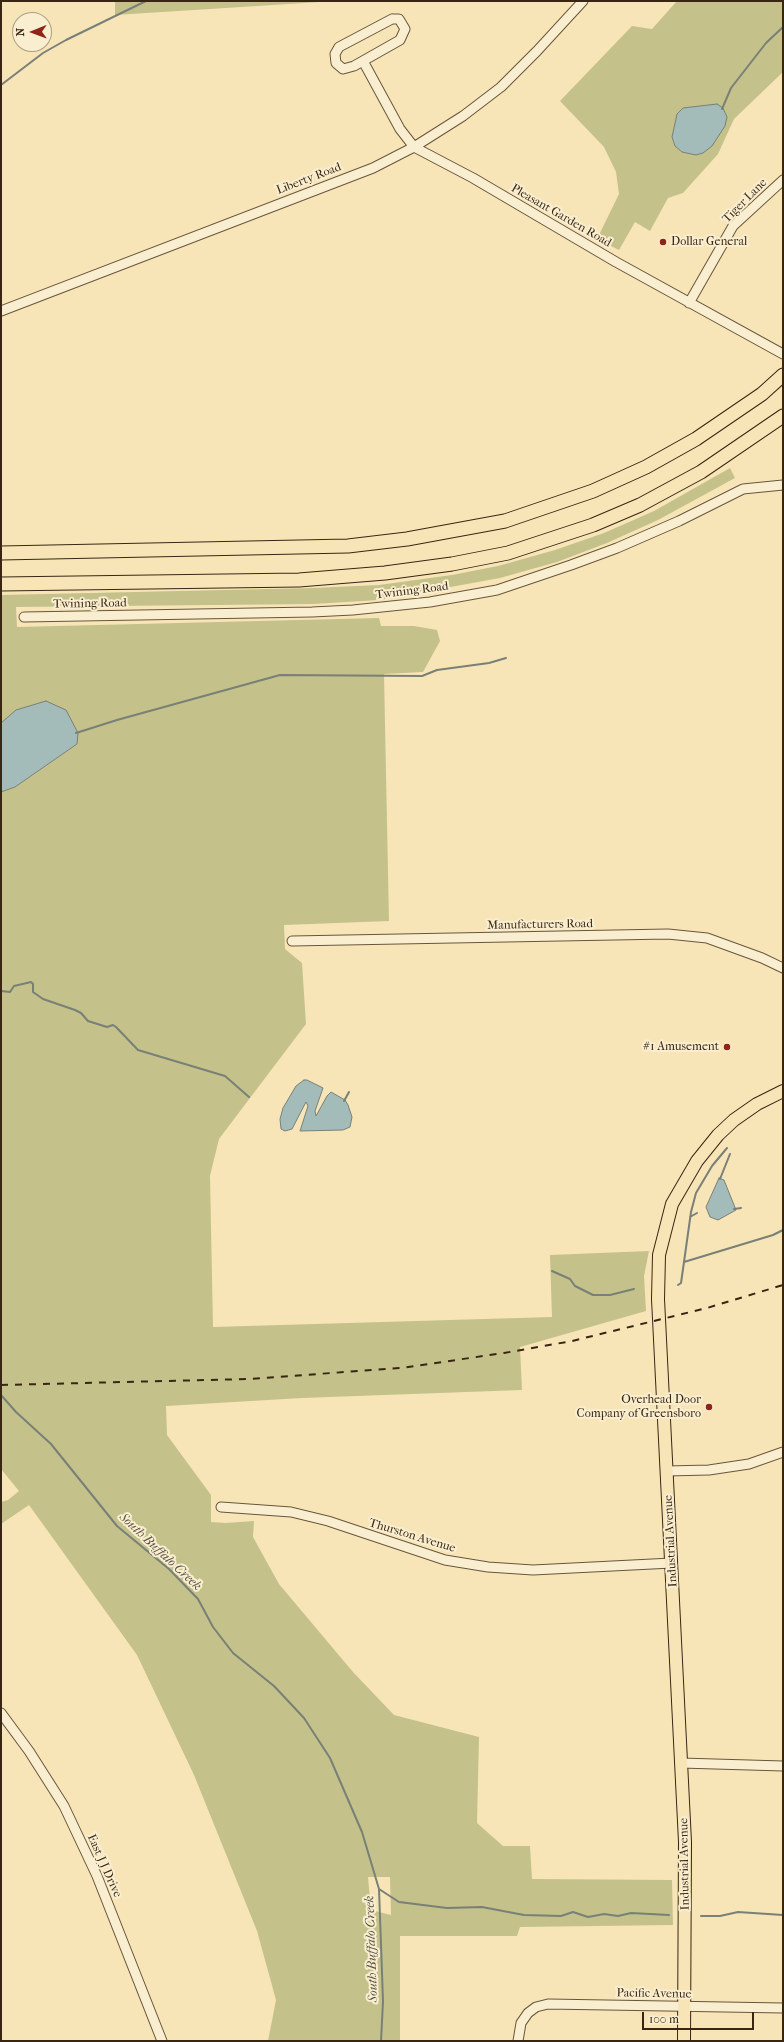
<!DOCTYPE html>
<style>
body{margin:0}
#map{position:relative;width:784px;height:2042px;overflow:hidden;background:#f8e5b7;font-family:"IM FELL French Canon",serif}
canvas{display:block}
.frame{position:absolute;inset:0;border:2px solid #382613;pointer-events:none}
.north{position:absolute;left:12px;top:12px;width:40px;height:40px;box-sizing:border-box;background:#faeed0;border:1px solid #ac9e84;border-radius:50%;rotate:269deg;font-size:11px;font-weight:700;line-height:16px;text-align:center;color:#382613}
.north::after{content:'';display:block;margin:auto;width:14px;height:18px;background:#8f2418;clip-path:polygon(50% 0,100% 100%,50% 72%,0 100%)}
.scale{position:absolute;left:642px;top:2012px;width:112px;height:18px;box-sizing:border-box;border:2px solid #382613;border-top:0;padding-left:5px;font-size:12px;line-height:14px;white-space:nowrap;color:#382613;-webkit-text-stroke:3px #faeed0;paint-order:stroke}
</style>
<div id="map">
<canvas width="784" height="2042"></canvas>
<div class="frame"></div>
<div class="north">N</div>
<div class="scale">100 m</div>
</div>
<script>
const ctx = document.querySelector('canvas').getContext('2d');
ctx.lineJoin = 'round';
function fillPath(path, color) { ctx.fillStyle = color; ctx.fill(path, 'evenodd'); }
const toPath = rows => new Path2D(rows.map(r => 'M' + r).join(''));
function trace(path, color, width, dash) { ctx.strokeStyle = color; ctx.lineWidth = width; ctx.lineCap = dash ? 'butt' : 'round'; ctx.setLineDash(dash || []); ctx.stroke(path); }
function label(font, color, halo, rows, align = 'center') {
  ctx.font = font + ' "IM FELL French Canon",serif'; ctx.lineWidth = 4; ctx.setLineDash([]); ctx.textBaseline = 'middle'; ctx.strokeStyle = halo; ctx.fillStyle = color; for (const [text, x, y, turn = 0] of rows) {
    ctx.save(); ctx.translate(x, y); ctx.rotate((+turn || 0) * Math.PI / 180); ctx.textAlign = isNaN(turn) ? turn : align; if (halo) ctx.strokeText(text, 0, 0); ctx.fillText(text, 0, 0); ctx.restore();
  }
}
const green = toPath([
 [115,1,336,1,115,15],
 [677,1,783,1,783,72,734,119,718,154,683,193,668,198,650,231,635,222,619,250,597,239,619,194,616,172,604,147,560,101,632,26,652,29],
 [730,468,735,478,658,520,607,543,557,562,500,578,379,600,313,604,16,607,17,627,379,618,381,626,414,626,437,630,440,641,423,672,384,674,389,921,284,925,285,949,302,963,306,1024,219,1139,210,1176,213,1327,552,1317,550,1255,649,1251,644,1276,646,1311,520,1347,522,1390,302,1398,166,1406,167,1435,211,1495,211,1522,226,1523,254,1521,253,1537,279,1584,353,1672,394,1715,479,1737,477,1823,503,1846,530,1846,532,1879,672,1880,673,1925,520,1927,517,1936,400,1936,400,2041,268,2041,276,2000,257,1931,194,1775,137,1655,29,1505,1,1524,1,1502,8,1500,19,1491,1,1469,1,792,15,787,77,744,1,723,1,595,313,588,379,585,452,575,498,566,555,550,604,533,654,511],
 [368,1877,390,1877,391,1915,371,1910]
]);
const water = toPath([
 [717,104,723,108,727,117,725,126,712,146,703,153,696,155,682,152,675,146,672,137,677,114,683,108,717,104],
 [46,701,66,710,78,733,77,744,15,787,1,792,1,723,16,710,46,701],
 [304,1080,307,1080,323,1088,315,1111,316,1116,327,1096,331,1092,345,1100,348,1105,352,1117,350,1127,343,1130,300,1131,308,1106,306,1102,292,1129,285,1131,281,1129,280,1119,283,1108,296,1086,304,1080],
 [719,1178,724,1180,736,1210,718,1220,710,1217,706,1207,719,1178]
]);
const stream = toPath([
 [1,85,43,53,66,40,146,1],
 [722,109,731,88,766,43,783,27],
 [76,733,117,720,280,675,422,676,437,670,489,663,506,658],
 [1,991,10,992,14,986,31,982,33,984,33,992,43,999,75,1010,81,1013,88,1021,107,1027,113,1025,116,1027,138,1050,225,1076,249,1097],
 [344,1101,349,1092],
 [720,1179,730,1154],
 [734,1209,741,1208],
 [690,1217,697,1213],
 [684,1262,691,1212,696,1193,712,1166,727,1148],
 [552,1271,570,1279,575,1286,593,1295,610,1295,634,1289],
 [678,1285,681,1283,684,1262,773,1235,783,1230],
 [1,1395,16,1412,51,1444,117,1526,169,1569,198,1599,213,1627,233,1653,274,1686,304,1718,330,1758,362,1832,379,1889,383,2001,381,2041],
 [379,1889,399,1902,447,1908,482,1907,524,1915,561,1916,573,1912,588,1917,604,1914,618,1916,631,1913,669,1915],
 [701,1916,720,1916,738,1912,783,1915]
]);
const minor = toPath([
 [392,19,399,19,405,29,400,40,354,66,343,69,336,63,335,54,339,47,392,19],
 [363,61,400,129,414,147,473,178,616,262,783,354],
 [689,303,733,226,783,180],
 [1,311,373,168,414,147,463,116,501,87,537,51,583,1],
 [24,617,312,612,353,610,430,602,497,590,571,565,617,548,679,521,743,489,783,485],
 [292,941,668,934,707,938,762,958,783,968],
 [667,1471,709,1470,749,1464,783,1452],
 [221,1507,291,1512,328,1521,445,1560,488,1567,533,1570,672,1563],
 [1,1713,29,1751,64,1806,97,1876,162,2041],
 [681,1763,783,1766],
 [518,2041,521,2023,528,2013,536,2007,548,2004,783,2008]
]);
const major = toPath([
 [684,2041,685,1842,658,1299,659,1255,672,1204,697,1161,718,1135,734,1120,757,1104,783,1091]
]);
const highway = toPath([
 [1,553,348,546,407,539,505,521,593,491,646,467,696,439,762,394,783,375],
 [1,584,299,580,385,573,452,564,508,553,593,525,640,505,701,472,783,416]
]);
const rail = toPath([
 [1,1385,248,1379,401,1368,504,1353,572,1341,707,1308,783,1285]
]);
const markers = [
 [663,242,4,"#8f2418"],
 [727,1047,4,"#8f2418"],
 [709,1407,4,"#8f2418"]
];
const streetNames = [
 ["Liberty Road",309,179,-21],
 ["Tiger Lane",745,201,-45],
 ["Pleasant Garden Road",561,216,30],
 ["Twining Road",412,591,-7],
 ["Twining Road",90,604,-1],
 ["Manufacturers Road",540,925,-1],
 ["Thurston Avenue",412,1536,17],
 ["Industrial Avenue",671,1541,-93],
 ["Industrial Avenue",685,1864,-91],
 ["East J J Drive",104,1866,66],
 ["Pacific Avenue",654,1994,1]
];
const poiNames = [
 ["Dollar General",671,242,"left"],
 ["#1 Amusement",719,1047],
 ["Overhead Door",701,1400],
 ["Company of Greensboro",701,1414]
];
const waterNames = [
 ["South Buffalo Creek",160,1552,43],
 ["South Buffalo Creek",372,1949,-92]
];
fillPath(green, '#c4c28a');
fillPath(water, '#a3bcba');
trace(water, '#788077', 1);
trace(stream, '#788077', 2);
trace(minor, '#68563c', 11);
trace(major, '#382613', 14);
trace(highway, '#382613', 15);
trace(minor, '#faeed0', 9);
trace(major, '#f8e5b7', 12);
trace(highway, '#f8e5b7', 13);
trace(rail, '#382613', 2, [7, 7]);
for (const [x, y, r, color] of markers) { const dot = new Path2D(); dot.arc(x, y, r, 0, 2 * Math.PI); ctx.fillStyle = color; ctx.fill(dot); trace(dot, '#faeed0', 1.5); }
label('12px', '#382613', '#faeed0', streetNames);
label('12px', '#382613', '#faeed0', poiNames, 'right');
label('italic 13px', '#585345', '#faeed0', waterNames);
</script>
